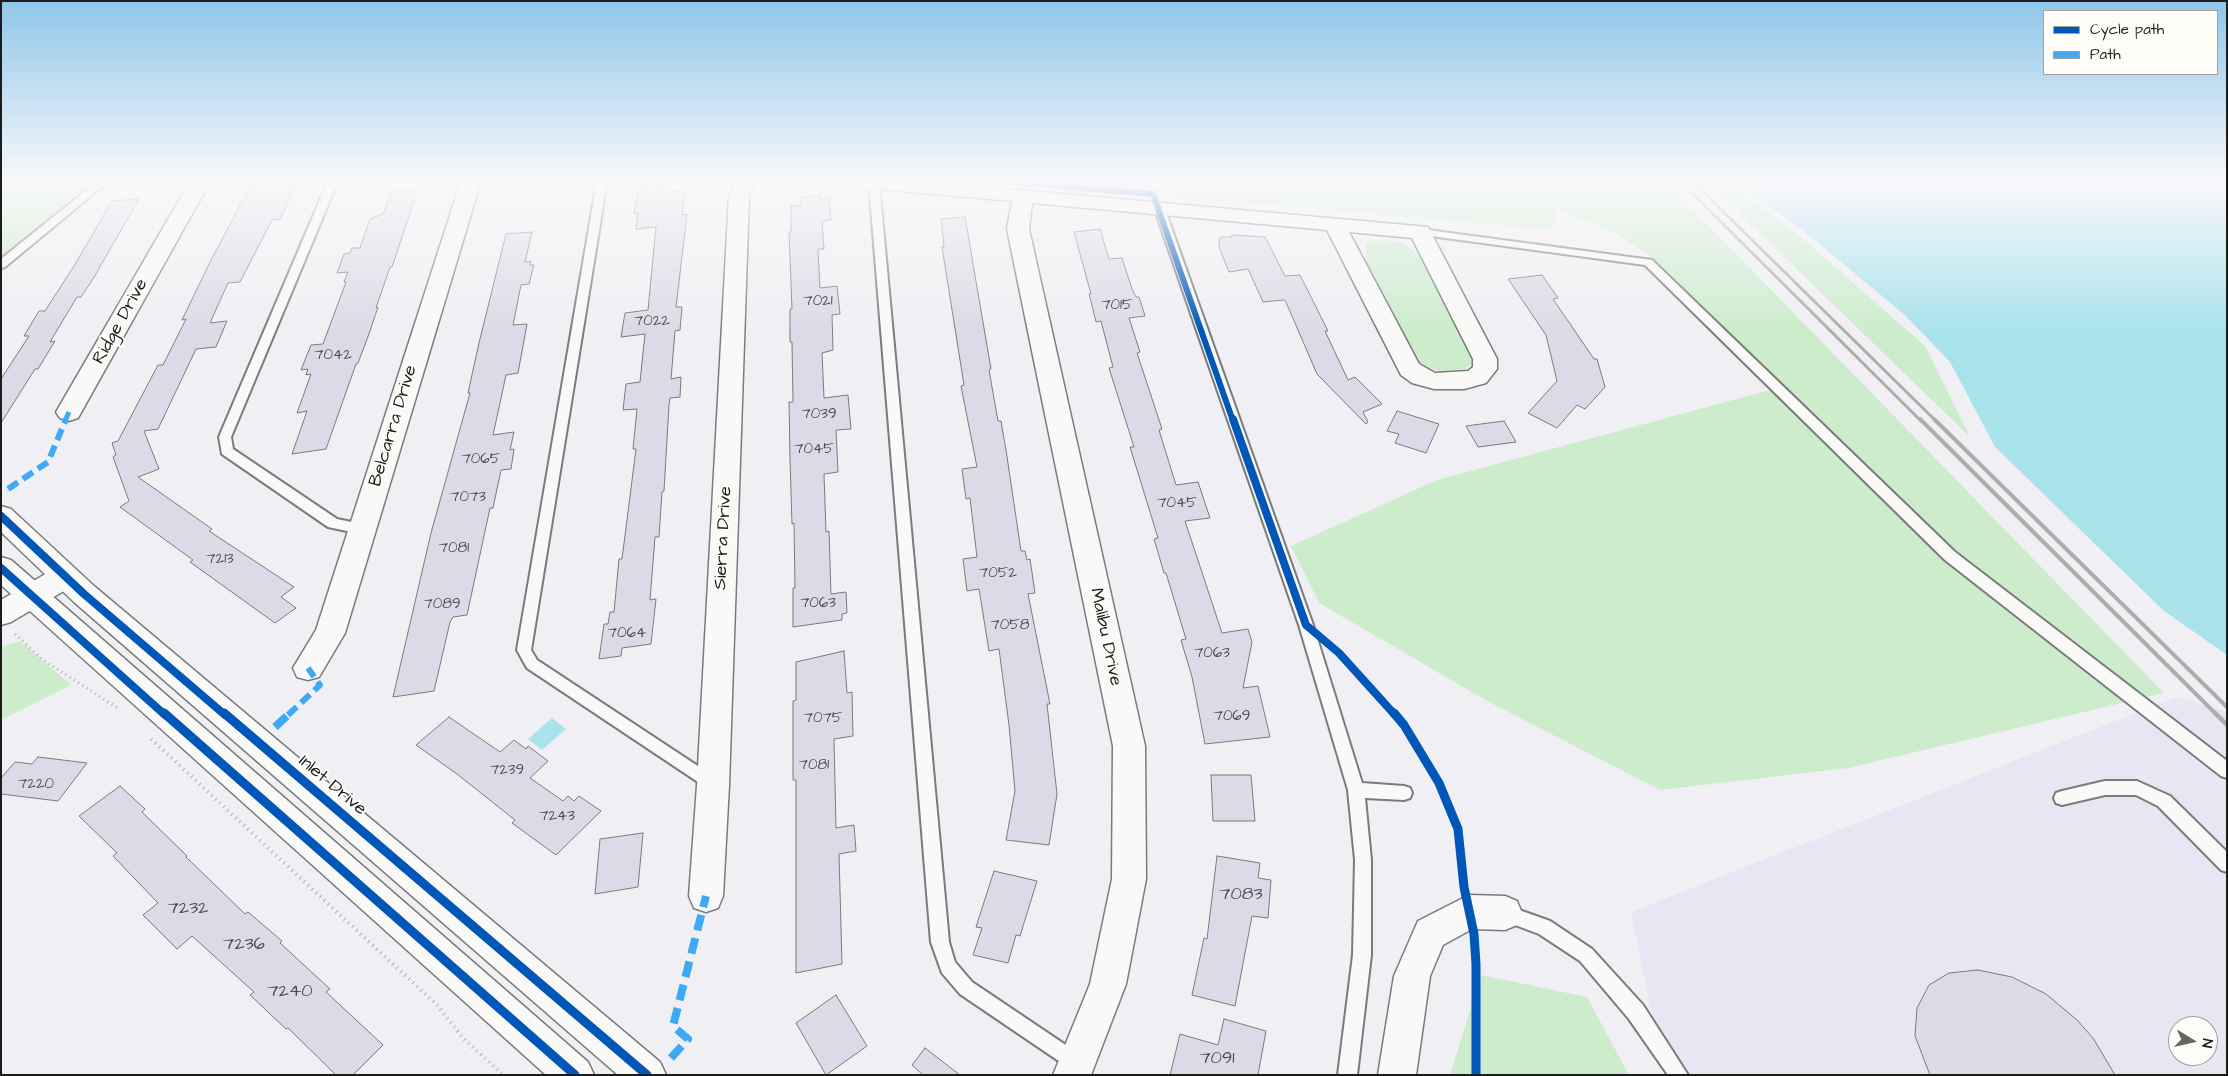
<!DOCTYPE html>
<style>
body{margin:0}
#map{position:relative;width:2228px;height:1076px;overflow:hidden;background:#f0f0f4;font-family:"Architects Daughter",sans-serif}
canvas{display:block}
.frame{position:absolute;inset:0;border:2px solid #1c1c1c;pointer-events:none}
.legend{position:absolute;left:2043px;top:10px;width:175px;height:65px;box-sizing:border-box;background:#fdfcf7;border:1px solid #a3a29f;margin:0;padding:6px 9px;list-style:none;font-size:15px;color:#1c1c1c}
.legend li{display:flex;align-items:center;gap:10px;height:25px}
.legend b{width:25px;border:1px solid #a3a29f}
.north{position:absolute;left:2168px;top:1016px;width:50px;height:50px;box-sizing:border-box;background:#fdfcf7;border:1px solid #a3a29f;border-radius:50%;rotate:99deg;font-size:14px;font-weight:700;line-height:20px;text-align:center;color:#1c1c1c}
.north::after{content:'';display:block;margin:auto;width:18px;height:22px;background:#666668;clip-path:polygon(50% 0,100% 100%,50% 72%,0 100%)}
</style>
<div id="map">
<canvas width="2228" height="1076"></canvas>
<div class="frame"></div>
<ul class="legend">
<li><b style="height:6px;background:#0057b8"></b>Cycle path</li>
<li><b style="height:6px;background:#3fa9f5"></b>Path</li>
</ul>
<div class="north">N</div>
</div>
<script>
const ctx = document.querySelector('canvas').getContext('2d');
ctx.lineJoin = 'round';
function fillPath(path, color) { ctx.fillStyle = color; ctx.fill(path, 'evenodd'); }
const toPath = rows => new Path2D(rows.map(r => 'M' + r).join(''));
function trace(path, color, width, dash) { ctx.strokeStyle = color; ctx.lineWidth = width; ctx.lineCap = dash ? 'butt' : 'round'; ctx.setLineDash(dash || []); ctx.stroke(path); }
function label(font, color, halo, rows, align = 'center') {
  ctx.font = font + ' "Architects Daughter",sans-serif'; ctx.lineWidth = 4; ctx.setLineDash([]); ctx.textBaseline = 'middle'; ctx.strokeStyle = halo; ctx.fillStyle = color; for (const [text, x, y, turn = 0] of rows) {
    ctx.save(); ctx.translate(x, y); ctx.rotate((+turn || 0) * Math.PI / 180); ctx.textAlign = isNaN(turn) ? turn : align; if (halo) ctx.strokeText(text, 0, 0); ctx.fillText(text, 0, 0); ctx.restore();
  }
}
const built = toPath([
 [2176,697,2227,712,2227,1075,1664,1075,1631,912],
 [2178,1026,2208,1026,2208,1056,2178,1056]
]);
const green = toPath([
 [1,181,104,181,1,265],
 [1056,181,1665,181,2164,693,1848,768,1660,790,1487,701,1319,603,1291,546,1437,480,1785,386,1649,255,1619,235,1558,209,1550,229,1135,193,1062,186],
 [1708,181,1725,181,1793,230,1925,346,1970,437,1712,187],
 [1372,240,1401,242,1417,253,1436,280,1474,357,1473,363,1465,369,1439,371,1427,367,1417,361,1374,274,1366,263,1366,244],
 [20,641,71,685,1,720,1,647],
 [1481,975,1587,997,1629,1075,1450,1075]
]);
const water = toPath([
 [1736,181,2227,181,2227,655,2164,611,1995,447,1950,362,1906,316,1806,233],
 [552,718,566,729,542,750,528,739]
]);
const building = toPath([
 [260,181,298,181,280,219,272,220,240,282,228,283,210,323,227,321,216,347,196,349,158,429,144,431,159,469,138,477,212,529,209,531,294,587,281,597,296,608,275,623,190,562,193,560,120,507,129,501,113,457,116,455,112,443,118,441,158,365,163,365,186,319,182,320,210,262,252,183,260,181],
 [662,184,661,193,685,191,682,215,687,214,676,307,682,307,680,330,675,331,671,379,681,377,680,397,670,398,669,405,664,491,662,492,659,537,655,537,650,600,656,599,651,644,622,648,621,656,599,659,604,624,608,624,610,612,614,612,619,559,622,559,636,449,633,449,637,409,623,410,626,384,640,382,645,334,621,337,625,313,648,310,656,227,636,229,638,213,634,214,639,186,662,184],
 [418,189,392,267,390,267,376,308,378,307,369,334,358,363,356,364,326,449,292,454,307,411,297,413,311,374,306,375,308,369,301,370,311,345,323,344,346,282,344,282,348,272,337,273,344,254,350,253,352,248,360,248,370,219,383,214,392,191,418,189],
 [820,195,820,199,829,198,831,220,822,221,824,249,818,249,820,288,837,286,840,314,832,315,833,350,822,353,824,398,848,395,851,429,836,430,838,472,824,474,826,532,829,531,831,594,846,592,847,613,842,614,842,620,793,627,793,588,795,588,794,523,792,524,790,459,789,402,793,402,792,342,790,342,790,309,792,309,789,232,791,232,791,206,801,205,801,197,820,195],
 [139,199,93,279,81,297,77,297,50,342,55,341,38,369,35,369,1,423,1,379,29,336,24,336,39,311,45,311,74,266,112,201,139,199],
 [965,217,991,369,989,370,998,421,1001,421,1006,450,1021,551,1025,551,1027,560,1030,559,1035,593,1028,594,1050,704,1047,704,1057,794,1049,845,1006,840,1015,791,1009,725,999,649,989,651,979,589,967,591,963,559,977,557,970,498,966,499,962,469,977,467,961,386,964,385,942,247,944,247,941,219,965,217],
 [1100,229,1109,259,1122,258,1132,289,1136,297,1139,297,1145,316,1129,318,1140,352,1137,353,1162,429,1159,430,1176,485,1198,482,1210,518,1185,521,1222,633,1248,629,1252,642,1243,688,1258,686,1270,737,1205,744,1192,677,1181,640,1186,639,1166,573,1164,573,1154,539,1158,538,1130,447,1134,447,1109,368,1113,367,1101,321,1096,322,1089,294,1091,294,1074,232,1100,229],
 [532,232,525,262,531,261,530,265,534,265,529,284,521,285,513,325,527,324,518,373,506,375,493,435,514,432,510,450,514,449,511,469,501,470,493,508,490,508,467,615,453,617,450,622,434,691,393,697,431,533,470,393,468,393,479,343,506,234,532,232],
 [1232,235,1265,237,1285,276,1300,275,1328,331,1325,331,1348,380,1355,377,1382,404,1363,412,1368,422,1366,424,1317,374,1285,300,1263,302,1248,269,1229,272,1219,247,1220,237,1232,237,1232,235],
 [1542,275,1558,298,1553,299,1594,359,1597,359,1605,387,1585,409,1577,405,1557,428,1528,413,1557,381,1546,335,1508,279,1542,275],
 [1397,411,1439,424,1426,453,1395,443,1399,434,1387,431,1397,411],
 [1504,421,1516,442,1478,447,1466,426,1504,421],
 [844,651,847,693,852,692,853,736,834,739,836,828,854,825,856,851,839,854,842,964,796,973,796,780,793,780,793,701,796,700,796,662,844,651],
 [449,717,500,752,514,740,526,749,528,746,548,761,530,778,563,801,568,796,574,801,579,796,601,811,556,855,512,823,515,820,457,774,416,745,449,717],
 [38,757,87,763,58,801,1,794,1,778,15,762,32,764,38,757],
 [1211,775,1251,775,1255,821,1213,821,1211,775],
 [120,786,145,809,142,812,187,856,186,857,245,914,248,912,282,941,280,943,330,989,326,992,383,1045,353,1075,336,1075,288,1028,286,1029,250,995,254,992,192,936,177,949,143,915,158,903,113,856,117,853,79,816,120,786],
 [643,833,638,887,595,894,600,839,643,833],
 [1217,856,1260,863,1258,878,1271,880,1268,918,1252,916,1235,1006,1192,995,1204,938,1207,939,1217,856],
 [994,871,1037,881,1020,936,1016,935,1008,963,973,955,982,928,976,927,994,871],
 [1978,970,2012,977,2046,994,2077,1020,2093,1038,2115,1075,1930,1075,1915,1036,1917,1008,1929,985,1949,973,1978,970],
 [836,995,867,1046,826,1075,796,1023,836,995],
 [1224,1019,1266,1031,1258,1075,1170,1075,1180,1034,1218,1045,1224,1019],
 [925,1048,960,1075,923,1075,912,1065,925,1048]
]);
const pathFar1 = toPath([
 [15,634,43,660,119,709]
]);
const path = toPath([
 [151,739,437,1005,463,1038,503,1075]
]);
const lane = toPath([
 [98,181,109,181,5,267,1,268,1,259,98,181],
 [328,181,338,181,231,437,233,449,337,519,366,525,368,529,366,533,361,534,328,527,222,454,219,437,328,181],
 [597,181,607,181,531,650,537,660,719,780,721,785,719,790,713,792,527,668,517,650,597,181],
 [871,181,878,181,879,183,949,942,955,962,972,982,1082,1056,1084,1063,1082,1070,1075,1072,960,994,942,973,931,942,869,183,871,181],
 [1160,207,1165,210,1313,625,1362,783,1404,786,1410,788,1412,793,1410,798,1404,800,1365,798,1371,860,1371,955,1357,1075,1338,1075,1353,955,1355,860,1348,790,1299,625,1155,210,1160,207],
 [1420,229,1652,260,1955,552,2227,761,2227,778,2221,776,1945,560,1645,265,1416,234,1415,232,1420,229],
 [2105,781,2137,781,2170,796,2227,852,2227,872,2221,870,2158,806,2136,795,2105,795,2062,805,2056,803,2054,798,2056,793,2062,791,2105,781],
 [1505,905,1550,921,1592,949,1643,1005,1688,1075,1668,1075,1629,1019,1580,961,1539,934,1499,919,1496,913,1499,907,1505,905]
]);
const street = toPath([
 [193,181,213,181,201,198,78,418,69,421,60,418,56,412,181,197,193,181],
 [461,181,481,181,345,633,319,677,308,680,297,677,293,668,316,630,461,181],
 [736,181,756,181,749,196,729,785,723,896,718,908,706,912,694,908,689,896,697,785,729,196,736,181],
 [844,181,920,181,1428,227,1497,359,1497,369,1486,383,1464,389,1434,389,1412,383,1401,375,1327,230,1032,203,1029,229,1145,746,1146,879,1126,984,1091,1075,1053,1075,1090,984,1112,879,1113,746,1007,229,1012,201,854,187,847,185,844,181],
 [1349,232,1412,238,1473,359,1473,367,1468,371,1435,373,1419,364,1349,232],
 [1469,895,1505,896,1517,901,1522,913,1517,925,1505,930,1472,929,1443,945,1430,976,1416,1075,1378,1075,1394,976,1418,921,1469,895]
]);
const secondary = toPath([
 [64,566,74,569,78,577,74,585,11,622,1,625,1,600,54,569,64,566]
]);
const primary = toPath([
 [1,506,11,509,94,586,660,1062,666,1075,618,1075,74,602,1,532,1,506],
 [1,557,11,560,588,1062,594,1075,546,1075,1,585,1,557]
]);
const railFar2 = toPath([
 [1680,181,1921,421],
 [1692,181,1936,421]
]);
const railFar1 = toPath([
 [1920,419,2217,715],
 [1934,419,2227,707]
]);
const rail = toPath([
 [2215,713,2227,725]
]);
const quietFar2 = toPath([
 [65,421,69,412]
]);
const quietFar1 = toPath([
 [8,489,48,462,66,419],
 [288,715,320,685,308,668]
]);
const quiet = toPath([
 [275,727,290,713],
 [671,1058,688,1039,673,1026,706,896]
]);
const cyclewayFar2 = toPath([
 [1000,181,1153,194,1233,421]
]);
const cyclewayFar1 = toPath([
 [1233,419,1306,625,1339,653,1395,715],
 [1,516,84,594,225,715],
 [1,568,165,715]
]);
const cycleway = toPath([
 [164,713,575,1075],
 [224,713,647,1075],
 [1394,713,1404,725,1439,783,1458,829,1464,887,1474,934,1476,964,1476,1075]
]);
const numberNames = [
 ["7021",818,302],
 ["7015",1117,306],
 ["7022",652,322],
 ["7042",333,356],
 ["7039",819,415],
 ["7045",814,450],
 ["7065",481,460],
 ["7073",468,498],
 ["7045",1177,504],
 ["7081",454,549],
 ["7213",220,560],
 ["7052",998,574],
 ["7063",818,604],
 ["7089",442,605],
 ["7058",1010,626],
 ["7064",627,634],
 ["7063",1212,654],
 ["7069",1232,717],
 ["7075",823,719],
 ["7081",814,766],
 ["7239",507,771],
 ["7220",36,785],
 ["7243",557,817]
];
const streetNames = [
 ["Ridge Drive",121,322,-61],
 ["Belcarra Drive",394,426,-73],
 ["Sierra Drive",724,538,-87],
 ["Malibu Drive",1105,637,78],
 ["Inlet Drive",332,786,40]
];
const nearNumbernames = [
 ["7083",1241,895],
 ["7232",188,909],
 ["7236",244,945],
 ["7240",290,992],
 ["7091",1217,1059]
];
fillPath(built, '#e6e7f3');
fillPath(green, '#cceccc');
fillPath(water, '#aae2eb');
fillPath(building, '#dadbe6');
trace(building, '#7b7b7d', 1);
trace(lane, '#7b7b7d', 4);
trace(street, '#7b7b7d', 3);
trace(secondary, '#7b7b7d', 3);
trace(primary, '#7b7b7d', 3);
trace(pathFar1, '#aeadad', 3, [1, 4]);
trace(path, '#aeadad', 4, [1, 4.5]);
fillPath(lane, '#f9f9f8');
fillPath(street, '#f9f9f8');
fillPath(secondary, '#f9f9f8');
fillPath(primary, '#f9f9f8');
trace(railFar2, '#aeadad', 3);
trace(railFar1, '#aeadad', 4);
trace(rail, '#aeadad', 4.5);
trace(quietFar2, '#3fa9f5', 5, [11, 5]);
trace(quietFar1, '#3fa9f5', 6, [12, 6]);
trace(quiet, '#3fa9f5', 8, [16, 8]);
trace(cyclewayFar2, '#0057b8', 6);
trace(cyclewayFar1, '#0057b8', 8);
trace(cycleway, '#0057b8', 9);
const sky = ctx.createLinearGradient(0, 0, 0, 331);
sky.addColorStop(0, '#8fc6e9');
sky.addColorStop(0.55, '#f8f8fa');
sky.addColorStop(1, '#f8f8fa00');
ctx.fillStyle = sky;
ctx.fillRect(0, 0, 2228, 331);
label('15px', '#4c4c4e', null, numberNames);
label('18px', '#1c1c1c', '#fdfcf7', streetNames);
label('18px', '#4c4c4e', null, nearNumbernames);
</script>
